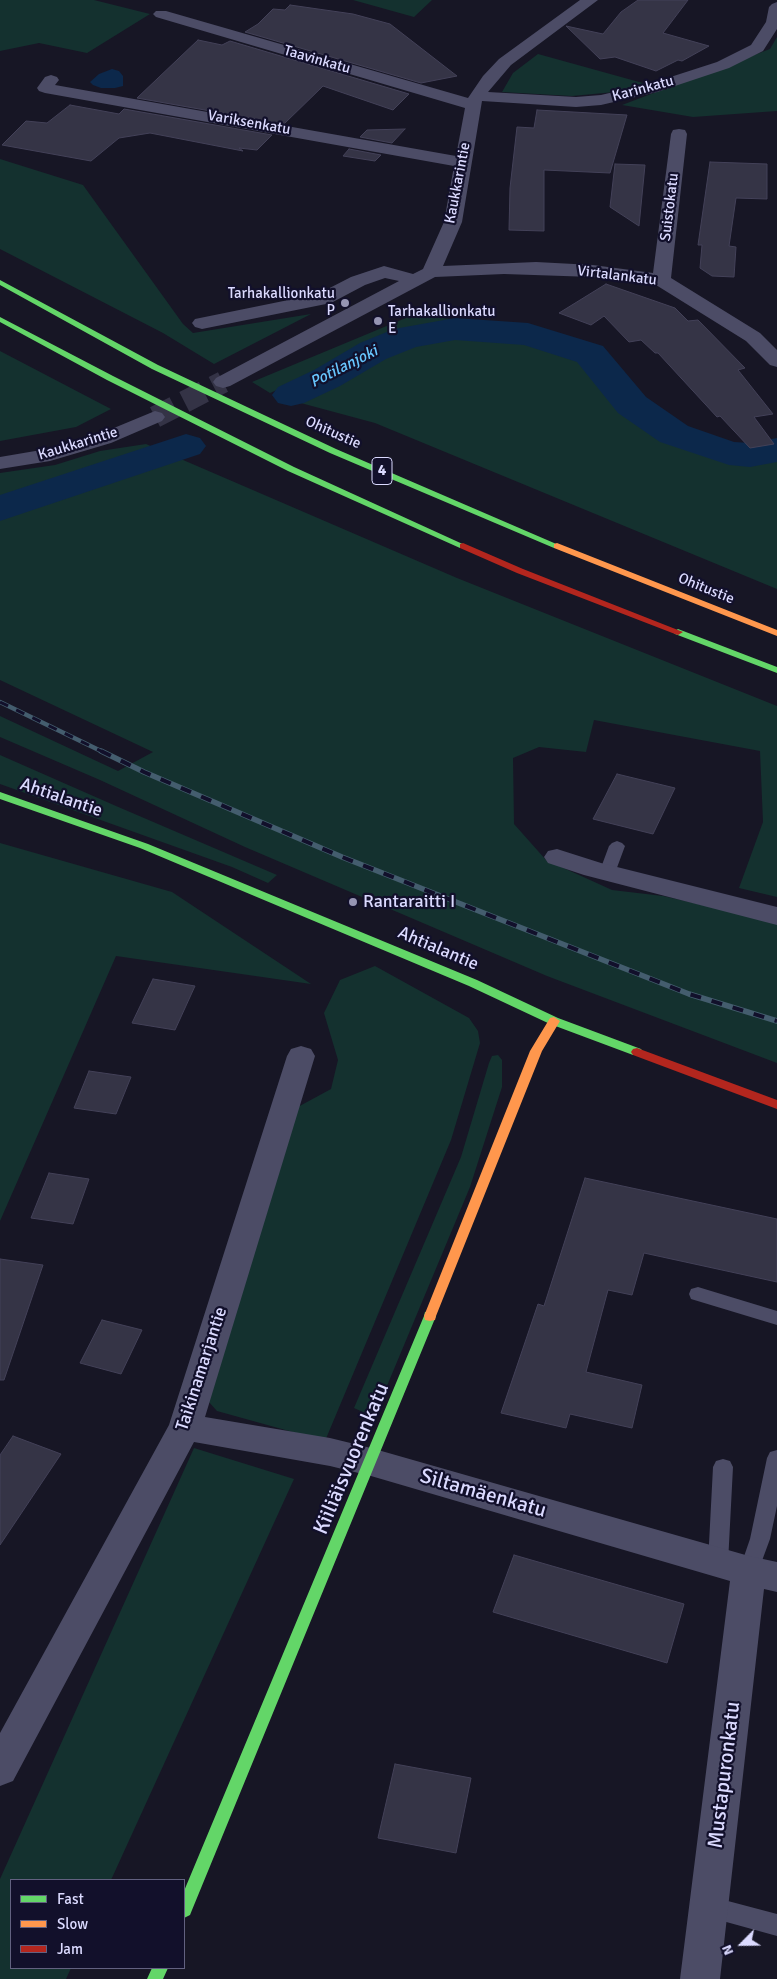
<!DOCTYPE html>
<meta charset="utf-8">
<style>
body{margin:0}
#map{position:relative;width:777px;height:1979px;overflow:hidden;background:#171625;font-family:Signika,sans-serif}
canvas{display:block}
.legend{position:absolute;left:10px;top:1879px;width:175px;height:90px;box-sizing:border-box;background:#12102b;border:1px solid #626180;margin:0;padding:6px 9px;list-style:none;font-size:15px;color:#dbdaff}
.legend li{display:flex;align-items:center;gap:10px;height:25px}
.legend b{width:25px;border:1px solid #626180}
.north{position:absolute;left:717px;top:1919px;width:50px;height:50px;-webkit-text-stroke:4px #12102b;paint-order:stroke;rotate:247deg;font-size:14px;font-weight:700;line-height:20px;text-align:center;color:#dbdaff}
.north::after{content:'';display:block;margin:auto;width:18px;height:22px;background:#dbdaff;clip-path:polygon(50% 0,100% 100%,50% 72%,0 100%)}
</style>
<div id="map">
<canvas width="777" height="1979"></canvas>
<ul class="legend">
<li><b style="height:6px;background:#63d668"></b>Fast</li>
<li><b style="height:6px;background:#ff974d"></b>Slow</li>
<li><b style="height:6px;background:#b3261e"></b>Jam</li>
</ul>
<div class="north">N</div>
</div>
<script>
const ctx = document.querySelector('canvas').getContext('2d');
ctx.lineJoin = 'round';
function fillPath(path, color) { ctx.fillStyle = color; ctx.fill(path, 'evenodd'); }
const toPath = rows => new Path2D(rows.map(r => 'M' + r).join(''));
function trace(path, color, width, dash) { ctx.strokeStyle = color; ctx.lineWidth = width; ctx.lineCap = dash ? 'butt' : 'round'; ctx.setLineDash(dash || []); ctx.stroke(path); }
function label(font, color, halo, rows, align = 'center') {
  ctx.font = font + ' Signika,sans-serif'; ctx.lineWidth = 4.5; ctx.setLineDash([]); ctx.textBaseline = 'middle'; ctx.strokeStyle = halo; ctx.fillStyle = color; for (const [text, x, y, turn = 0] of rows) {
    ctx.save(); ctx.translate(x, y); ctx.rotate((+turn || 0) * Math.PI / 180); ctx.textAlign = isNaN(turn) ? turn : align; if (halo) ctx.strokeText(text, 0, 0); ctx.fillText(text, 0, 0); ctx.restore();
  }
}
const green = toPath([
 [0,0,94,0,150,14,87,53,39,43,0,51],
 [353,0,432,0,414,17],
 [777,37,777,111,693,117,622,105,770,49],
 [538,54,650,85,625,91,572,96,502,92,513,73],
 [0,159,83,185,183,324,193,333,311,314,214,364,163,333,0,249],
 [413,315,462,320,386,336,316,373,270,393,252,382],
 [460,336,520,340,582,360,620,410,670,439,753,464,777,456,777,589,375,423,297,402,419,341],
 [0,351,111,409,76,427,0,441],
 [146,444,457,578,777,706,777,897,739,888,763,822,760,751,594,720,586,752,539,747,513,758,514,824,546,860,612,890,663,896,777,922,777,1063,547,976,245,847,100,780,0,737,0,716,118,771,153,752,0,680,0,473,55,465,100,451],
 [0,755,116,806,277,875,268,883,232,867,0,784],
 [0,843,172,892,311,984,116,956,0,1221],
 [375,966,469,1018,478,1031,480,1043,451,1140,325,1441,217,1411,208,1401,296,1108,331,1089,338,1060,324,1013,340,980],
 [498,1055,502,1060,502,1087,470,1187,374,1417,354,1408,461,1157,489,1063,492,1056],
 [194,1448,294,1479,111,1880,11,1880,11,1968,71,1968,66,1979,0,1979,0,1879]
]);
const water = toPath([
 [112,69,119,71,123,76,123,86,115,88,101,88,93,85,90,82,99,74]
]);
const river = toPath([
 [455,318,528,323,603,346,646,397,688,426,734,442,750,443,777,438,777,462,750,467,729,465,660,442,618,413,577,362,524,345,455,340,416,347,386,359,340,386,304,403,291,406,278,403,272,395,278,387,314,370,360,343,394,329,455,318],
 [186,434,200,438,206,446,200,454,0,521,0,495,186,434]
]);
const building = toPath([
 [638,0,688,0,663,33,709,46,682,61,678,60,656,71,615,57,600,59,566,26,603,34,621,12,638,0],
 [290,5,353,14,390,24,457,76,421,83,245,32,258,24,273,9,285,10,290,5],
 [198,40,222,45,230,41,409,94,393,110,323,86,284,124,137,98,198,40],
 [70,105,119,114,124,109,272,135,257,150,239,148,243,151,150,133,119,138,91,161,2,145,26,121,47,123,70,105],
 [537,110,627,115,610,173,544,170,544,231,509,230,510,188,517,127,534,128,537,110],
 [405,129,392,143,360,137,367,130,405,129],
 [349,149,381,155,375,161,343,156,349,149],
 [710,162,767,164,767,199,736,198,729,246,736,247,734,277,712,276,700,268,702,245,698,245,710,162],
 [615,164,645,165,639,226,610,207,615,164],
 [606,284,675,308,688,321,698,320,745,368,738,370,773,414,754,417,774,444,750,448,720,416,717,417,658,353,655,353,641,340,629,342,604,316,591,325,559,313,606,284],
 [617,774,675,788,653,834,593,819,617,774],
 [153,979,195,986,175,1030,132,1023,153,979],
 [89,1071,131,1077,116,1114,74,1108,89,1071],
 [49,1173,89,1179,73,1224,31,1218,49,1173],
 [585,1178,777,1219,777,1282,644,1253,632,1295,608,1290,586,1372,642,1385,632,1428,570,1414,566,1428,501,1413,538,1304,544,1306,585,1178],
 [0,1259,43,1265,4,1380,0,1380,0,1259],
 [102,1320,142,1330,121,1374,80,1363,102,1320],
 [13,1436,61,1454,0,1545,0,1455,13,1436],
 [514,1555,684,1604,667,1663,493,1612,514,1555],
 [395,1764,471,1778,456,1853,378,1838,395,1764]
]);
const streetTunnel = toPath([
 [155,417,223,382]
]);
const lane = toPath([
 [617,841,622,843,625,846,615,873,612,877,602,877,599,873,609,846,612,843,617,841],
 [698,1287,777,1311,777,1325,691,1299,689,1294,691,1289,698,1287],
 [777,1450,777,1506,770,1539,756,1577,749,1580,742,1577,739,1571,750,1539,767,1458,770,1452,777,1450],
 [723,1459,730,1461,733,1467,728,1563,725,1569,718,1572,711,1569,708,1563,713,1467,716,1461,723,1459],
 [709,1896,777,1914,777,1936,701,1915,697,1907,701,1899,709,1896]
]);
const street = toPath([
 [580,0,598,0,511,65,488,92,576,97,601,95,652,83,717,62,751,45,766,22,769,7,772,4,777,2,777,29,763,51,729,68,657,92,601,105,576,107,482,101,462,222,443,266,536,262,593,265,653,273,671,134,673,130,679,129,685,130,687,134,671,278,760,333,777,350,777,367,770,365,746,341,656,285,593,277,504,274,435,277,230,386,223,388,216,386,213,382,216,378,399,281,385,278,365,285,331,303,202,329,195,327,192,323,195,319,318,294,351,277,384,266,413,274,423,269,444,222,454,166,45,93,39,91,37,88,45,77,51,75,57,77,59,80,55,85,456,156,465,108,156,17,153,14,156,11,166,11,468,98,483,76,499,59,580,0],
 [155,411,162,413,165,417,162,421,111,443,50,461,0,469,0,457,47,449,97,435,155,411],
 [557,849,601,863,777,907,777,925,584,875,548,863,544,857,548,851,557,849],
 [301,1046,311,1049,315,1056,205,1417,330,1438,371,1448,749,1556,777,1562,777,1592,764,1589,720,1979,680,1979,730,1581,371,1476,330,1466,194,1442,13,1781,0,1786,0,1733,169,1425,287,1056,291,1049,301,1046]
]);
const fast = toPath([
 [0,280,158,365,336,449,561,546,560,548,554,548,330,453,152,369,0,285,0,280],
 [0,317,113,376,294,467,467,546,466,548,460,548,288,471,107,380,0,322,0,317],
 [678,629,777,667,777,673,675,634,673,632,678,629],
 [0,792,148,844,477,980,558,1018,641,1049,643,1052,641,1055,633,1055,550,1024,469,986,140,848,0,799,0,792],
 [430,1311,435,1312,436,1316,192,1910,190,1915,184,1918,184,1891,424,1316,425,1312,430,1311],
 [152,1968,168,1968,163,1979,147,1979,152,1968]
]);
const slow = toPath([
 [557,543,777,630,777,636,554,548,554,544,557,543],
 [554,1017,560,1021,542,1051,436,1316,435,1320,430,1321,425,1320,424,1316,530,1051,550,1018,554,1017]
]);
const jam = toPath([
 [463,543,523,569,683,632,678,635,675,634,517,573,460,548,460,544,463,543],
 [637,1048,777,1100,777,1109,633,1055,631,1052,633,1049,637,1048]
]);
const railFar1 = toPath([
 [0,702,103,752]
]);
const rail = toPath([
 [101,751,144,772,342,857,689,994,777,1021]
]);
const markers = [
 [345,303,5,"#9695b3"],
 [378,321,5,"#9695b3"],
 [353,902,5,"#9695b3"]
];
const farStreetnames = [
 ["Taavinkatu",317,60,16],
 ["Karinkatu",643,89,-15],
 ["Variksenkatu",249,123,10],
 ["Kaukkarintie",458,183,-79],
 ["Suistokatu",670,207,-83],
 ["Virtalankatu",617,276,7],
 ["Ohitustie",333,433,24],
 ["Kaukkarintie",78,444,-17],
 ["Ohitustie",706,589,22]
];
const farPoinames = [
 ["Tarhakallionkatu",335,294],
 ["P",335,311],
 ["Tarhakallionkatu",388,312,"left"],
 ["E",388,329,"left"]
];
const farWaternames = [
 ["Potilanjoki",344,367,-27]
];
const shields = [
 [382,471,20]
];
const shieldNames = [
 ["4",382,471]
];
const streetNames = [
 ["Ahtialantie",61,798,19],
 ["Ahtialantie",438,949,23],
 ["Taikinamarjantie",202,1369,-72]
];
const poiNames = [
 ["Rantaraitti I",363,902]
];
const nearStreetnames = [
 ["Kiiliäisvuorenkatu",352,1459,-67],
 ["Siltamäenkatu",483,1494,16],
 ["Mustapuronkatu",725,1775,-83]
];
fillPath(green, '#14312f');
fillPath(water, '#0c284b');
fillPath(river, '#0c284b');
fillPath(building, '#353446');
trace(building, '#434158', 1);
trace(streetTunnel, '#343346', 22, [22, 11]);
fillPath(lane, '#4c4c66');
fillPath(street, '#4c4c66');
fillPath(fast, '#63d668');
fillPath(slow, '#ff974d');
fillPath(jam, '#b3261e');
trace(railFar1, '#445d6e', 4.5);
trace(rail, '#445d6e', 5.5);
trace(railFar1, '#12102b', 3, [9]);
trace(rail, '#12102b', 4, [11]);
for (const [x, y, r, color] of markers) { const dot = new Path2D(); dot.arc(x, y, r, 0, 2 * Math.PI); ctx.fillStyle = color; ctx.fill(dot); trace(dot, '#12102b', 2); }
label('15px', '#dbdaff', '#12102b', farStreetnames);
label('15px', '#dbdaff', '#12102b', farPoinames, 'right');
label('italic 16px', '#68c7ff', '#12102b', farWaternames);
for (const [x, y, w] of shields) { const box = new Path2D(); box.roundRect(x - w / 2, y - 13.5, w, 27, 4); ctx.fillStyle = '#12102b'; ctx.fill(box); trace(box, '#dbdaff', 1); }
label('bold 16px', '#dbdaff', null, shieldNames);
label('18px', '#dbdaff', '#12102b', streetNames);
label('18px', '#dbdaff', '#12102b', poiNames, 'left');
label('21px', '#dbdaff', '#12102b', nearStreetnames);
</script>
